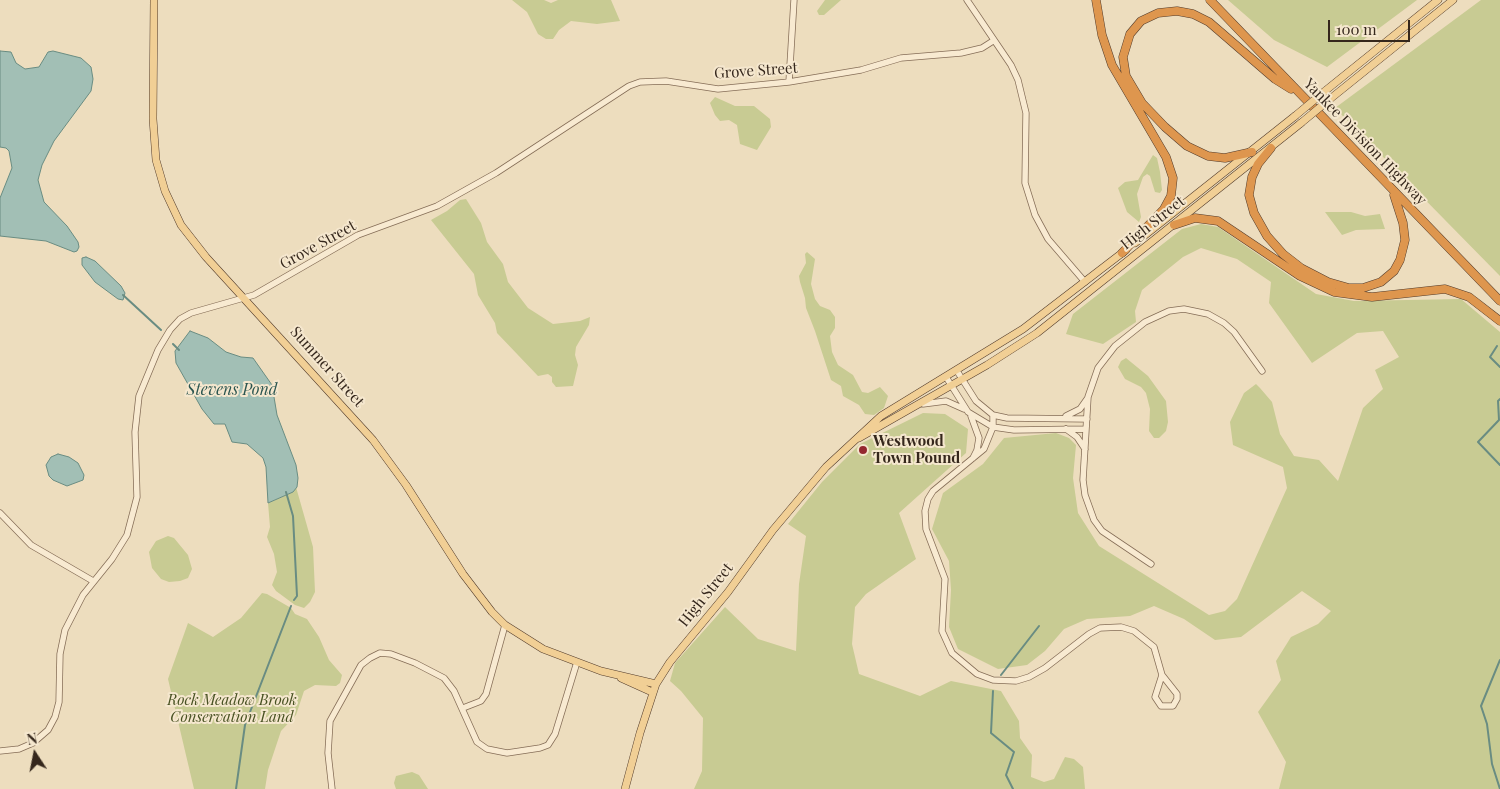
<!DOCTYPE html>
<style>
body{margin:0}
#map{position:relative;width:1500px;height:789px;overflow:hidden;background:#edddbe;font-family:"Playfair Display",serif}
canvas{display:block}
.north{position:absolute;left:10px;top:729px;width:50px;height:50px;-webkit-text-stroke:4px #f5e7ce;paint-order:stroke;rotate:349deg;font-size:14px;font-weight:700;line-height:20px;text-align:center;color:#35271c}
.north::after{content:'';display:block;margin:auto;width:18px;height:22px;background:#35271c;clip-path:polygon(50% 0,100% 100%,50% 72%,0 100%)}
.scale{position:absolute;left:1328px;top:20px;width:82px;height:22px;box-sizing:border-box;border:2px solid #35271c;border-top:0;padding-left:6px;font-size:15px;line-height:18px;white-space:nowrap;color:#35271c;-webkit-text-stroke:4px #f5e7ce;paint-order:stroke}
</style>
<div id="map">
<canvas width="1500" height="789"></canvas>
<div class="north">N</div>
<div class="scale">100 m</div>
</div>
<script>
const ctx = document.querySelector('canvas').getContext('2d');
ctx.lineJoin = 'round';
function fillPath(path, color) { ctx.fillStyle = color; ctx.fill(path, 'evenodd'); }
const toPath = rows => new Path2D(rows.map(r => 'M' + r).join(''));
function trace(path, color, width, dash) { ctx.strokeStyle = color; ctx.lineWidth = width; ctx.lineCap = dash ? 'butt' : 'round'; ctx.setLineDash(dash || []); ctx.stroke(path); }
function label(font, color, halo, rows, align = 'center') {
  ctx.font = font + ' "Playfair Display",serif'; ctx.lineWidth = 4; ctx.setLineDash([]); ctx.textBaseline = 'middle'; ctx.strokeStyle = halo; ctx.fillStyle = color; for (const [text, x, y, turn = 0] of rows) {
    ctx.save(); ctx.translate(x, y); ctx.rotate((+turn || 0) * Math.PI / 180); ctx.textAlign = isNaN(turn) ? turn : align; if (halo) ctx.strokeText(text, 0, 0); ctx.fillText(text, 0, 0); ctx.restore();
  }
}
const green = toPath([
 [512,0,544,0,551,3,558,0,611,0,620,21,597,24,571,21,559,30,553,39,546,39,538,34,527,12],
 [825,0,841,0,824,15,819,15,817,11],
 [1228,0,1417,0,1327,67,1274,40],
 [1481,0,1500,0,1500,276,1335,108],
 [715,97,735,106,754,106,770,119,771,127,757,150,740,144,737,125,729,120,720,121,715,115,710,103],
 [1153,155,1157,158,1160,172,1162,190,1160,193,1155,192,1150,176,1147,174,1143,177,1137,194,1141,217,1139,222,1127,212,1118,188,1125,182,1138,180],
 [466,199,481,223,487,242,503,264,508,282,528,308,553,324,580,321,590,317,589,325,576,347,575,355,578,365,573,386,556,387,552,382,552,377,548,374,538,376,497,333,495,323,478,295,474,274,431,220,447,211,460,200],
 [1325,212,1351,212,1365,216,1380,214,1385,229,1356,230,1342,235],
 [1201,224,1218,227,1316,294,1354,301,1461,299,1500,332,1500,789,1279,789,1286,762,1258,712,1281,680,1276,661,1291,637,1318,624,1331,611,1302,591,1241,637,1215,640,1184,619,1154,606,1130,616,1087,619,1064,629,1045,651,1027,665,998,669,958,649,949,627,951,590,949,561,932,529,943,493,983,464,1004,438,1056,433,1069,438,1076,445,1073,478,1078,513,1099,546,1209,615,1225,611,1237,599,1287,488,1283,467,1233,445,1230,422,1244,393,1256,384,1260,388,1272,402,1280,434,1294,456,1319,460,1338,481,1363,408,1383,389,1375,370,1399,357,1383,331,1357,333,1312,363,1269,303,1271,282,1237,259,1201,248,1183,257,1142,290,1135,311,1136,322,1103,344,1066,334,1073,314,1182,229],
 [807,252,815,259,811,284,815,299,820,306,830,310,835,317,835,328,830,336,832,352,838,365,853,375,862,392,868,393,880,387,888,396,884,408,874,415,865,414,859,405,843,396,841,386,831,380,815,331,806,308,805,298,800,282,799,276,806,263,805,254],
 [1126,358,1148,376,1166,401,1168,422,1166,431,1159,438,1154,438,1149,431,1150,409,1146,393,1141,387,1125,379,1118,367,1121,361],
 [923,413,945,414,968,429,966,453,899,513,916,559,866,594,855,607,852,644,859,674,920,696,951,681,1001,691,1019,721,1020,738,1032,755,1031,777,1044,782,1054,779,1065,757,1074,759,1083,767,1085,789,694,789,702,771,703,718,681,691,670,681,675,663,725,607,758,639,796,651,799,584,806,536,788,524,822,482,860,444],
 [296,487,313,547,315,592,310,602,304,608,295,605,276,591,272,585,277,572,274,554,267,537,270,527,268,503,293,492],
 [168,536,174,538,188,555,192,569,188,578,180,581,169,582,161,579,152,568,149,552,156,541],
 [262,593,267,594,291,608,295,614,307,619,319,637,329,660,342,675,340,683,336,686,315,685,304,691,296,715,281,731,268,770,265,789,194,789,168,679,188,623,213,637,241,618],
 [412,772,419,775,428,789,396,789,394,783,396,776]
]);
const water = toPath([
 [0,51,11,52,16,63,25,69,39,67,48,52,53,51,81,58,91,67,93,79,91,91,54,141,42,165,38,180,44,202,67,226,78,242,79,247,77,251,74,252,46,241,0,236,0,198,12,168,9,151,6,148,0,147,0,51],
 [86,257,95,261,121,286,125,293,123,300,118,299,95,282,82,265,82,258,86,257],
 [190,331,208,338,226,352,241,357,253,358,272,385,277,415,296,465,298,478,297,487,293,492,268,503,266,467,263,458,247,444,232,442,225,424,214,424,202,409,176,363,175,351,190,331],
 [58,454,69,457,78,463,84,475,83,480,67,486,53,480,49,476,46,465,51,457,58,454]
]);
const stream = toPath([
 [123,295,161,330],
 [173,344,179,350],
 [1497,346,1490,357,1500,367],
 [1500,399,1498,401,1499,420,1478,442,1500,465],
 [286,492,293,516,297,596,294,600],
 [1001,675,1039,626],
 [993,691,991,733,1014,752,1006,775,1013,789],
 [236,789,245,725,291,606],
 [1500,789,1492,764,1487,724,1481,706,1500,660]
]);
const minor = toPath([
 [967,0,1011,65,1018,80,1026,113,1025,183,1035,215,1048,239,1085,282],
 [789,82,794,0],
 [957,371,976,401,993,415,1007,418,1087,419],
 [946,377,968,412,993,427,1014,430,1086,429],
 [923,404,946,401,964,409],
 [993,415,993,427,984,449,933,491,928,499,925,511,926,529,945,579,942,631,952,653,977,674,993,680,1016,681,1029,677,1045,668,1089,634,1100,628,1121,627,1134,631,1154,647,1162,675,1155,697,1161,706,1173,706,1177,699,1177,694,1162,675],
 [971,416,979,438,977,450,973,458],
 [1066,416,1080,409,1087,399],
 [1066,429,1077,437,1085,449],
 [0,513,31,545,93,581],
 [1151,564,1102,531,1094,520,1085,495,1083,480,1088,397,1098,368,1115,346,1145,322,1169,311,1184,309,1208,314,1224,323,1234,332,1262,371],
 [463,708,481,701,486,694,505,625],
 [0,751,19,749,33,743,48,730,55,717,59,702,60,654,65,630,83,595,112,559,127,535,137,497,135,432,139,396,158,350,170,330,180,319,191,313,254,295,358,235,437,206,496,173,629,86,640,82,666,81,718,89,789,82,861,70,901,58,961,53,982,48,993,41],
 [332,789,328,753,330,721,361,665,370,658,380,653,391,654,415,663,444,678,454,691,477,742,487,749,507,753,540,748,548,745,555,734,577,662]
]);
const major = toPath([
 [154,0,153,119,156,160,165,191,181,225,206,257,373,440,406,485,463,574,492,612,505,625,543,649,601,671,656,684],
 [1325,91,1438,0],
 [1330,99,1453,0],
 [1135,243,1295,116],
 [859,438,987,365,1037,333,1301,123],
 [621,678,652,692],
 [625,789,640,733,656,684,670,662,728,592,773,530,826,467,881,416,1023,329,1126,250]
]);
const highway = toPath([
 [1096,0,1102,35,1112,65,1166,157,1173,178,1171,196,1164,209,1122,253],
 [1210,0,1500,301],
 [1271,148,1258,164,1252,177,1249,195,1254,213,1267,236,1283,254,1301,268,1328,282,1349,288,1363,288,1381,282,1394,271,1400,260,1405,240,1403,223,1394,195],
 [1252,152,1225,158,1208,156,1187,146,1165,127,1142,103,1126,76,1123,57,1130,34,1141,21,1158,13,1177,11,1193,14,1209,22,1275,79,1291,89],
 [1174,225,1195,218,1218,221,1300,276,1334,292,1372,297,1445,289,1469,297,1500,321]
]);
const majorBridge = toPath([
 [1295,116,1325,91],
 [1301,123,1330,99]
]);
const markers = [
 [863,450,5,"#94282f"]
];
const streetNames = [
 ["Grove Street",756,71,-4],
 ["Yankee Division Highway",1365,142,46],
 ["High Street",1153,223,-38],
 ["Grove Street",318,245,-29],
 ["Summer Street",327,367,48],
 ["High Street",706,595,-51]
];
const poiNames = [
 ["Westwood",873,441],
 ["Town Pound",873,458]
];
const parkNames = [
 ["Rock Meadow Brook",232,700],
 ["Conservation Land",232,717]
];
const waterNames = [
 ["Stevens Pond",232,390]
];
fillPath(green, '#c8cb93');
fillPath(water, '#a2bfb5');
trace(water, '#698c82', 1);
trace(stream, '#698c82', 2);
trace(minor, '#856d57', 7);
trace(major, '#533c2c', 8);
trace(highway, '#533c2c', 9);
trace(minor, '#f8ead1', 5.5);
trace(major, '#f1cf95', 7);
trace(highway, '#de964e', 8);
trace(majorBridge, '#533c2c', 8, []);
trace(majorBridge, '#f1cf95', 7);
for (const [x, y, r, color] of markers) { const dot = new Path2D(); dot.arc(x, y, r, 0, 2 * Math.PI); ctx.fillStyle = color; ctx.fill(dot); trace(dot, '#f5e7ce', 2); }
label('15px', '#35271c', '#f5e7ce', streetNames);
label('bold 15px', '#35271c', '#f5e7ce', poiNames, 'left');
label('italic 15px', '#485122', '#f5e7ce', parkNames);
label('italic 16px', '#2b5550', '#f5e7ce', waterNames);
</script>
